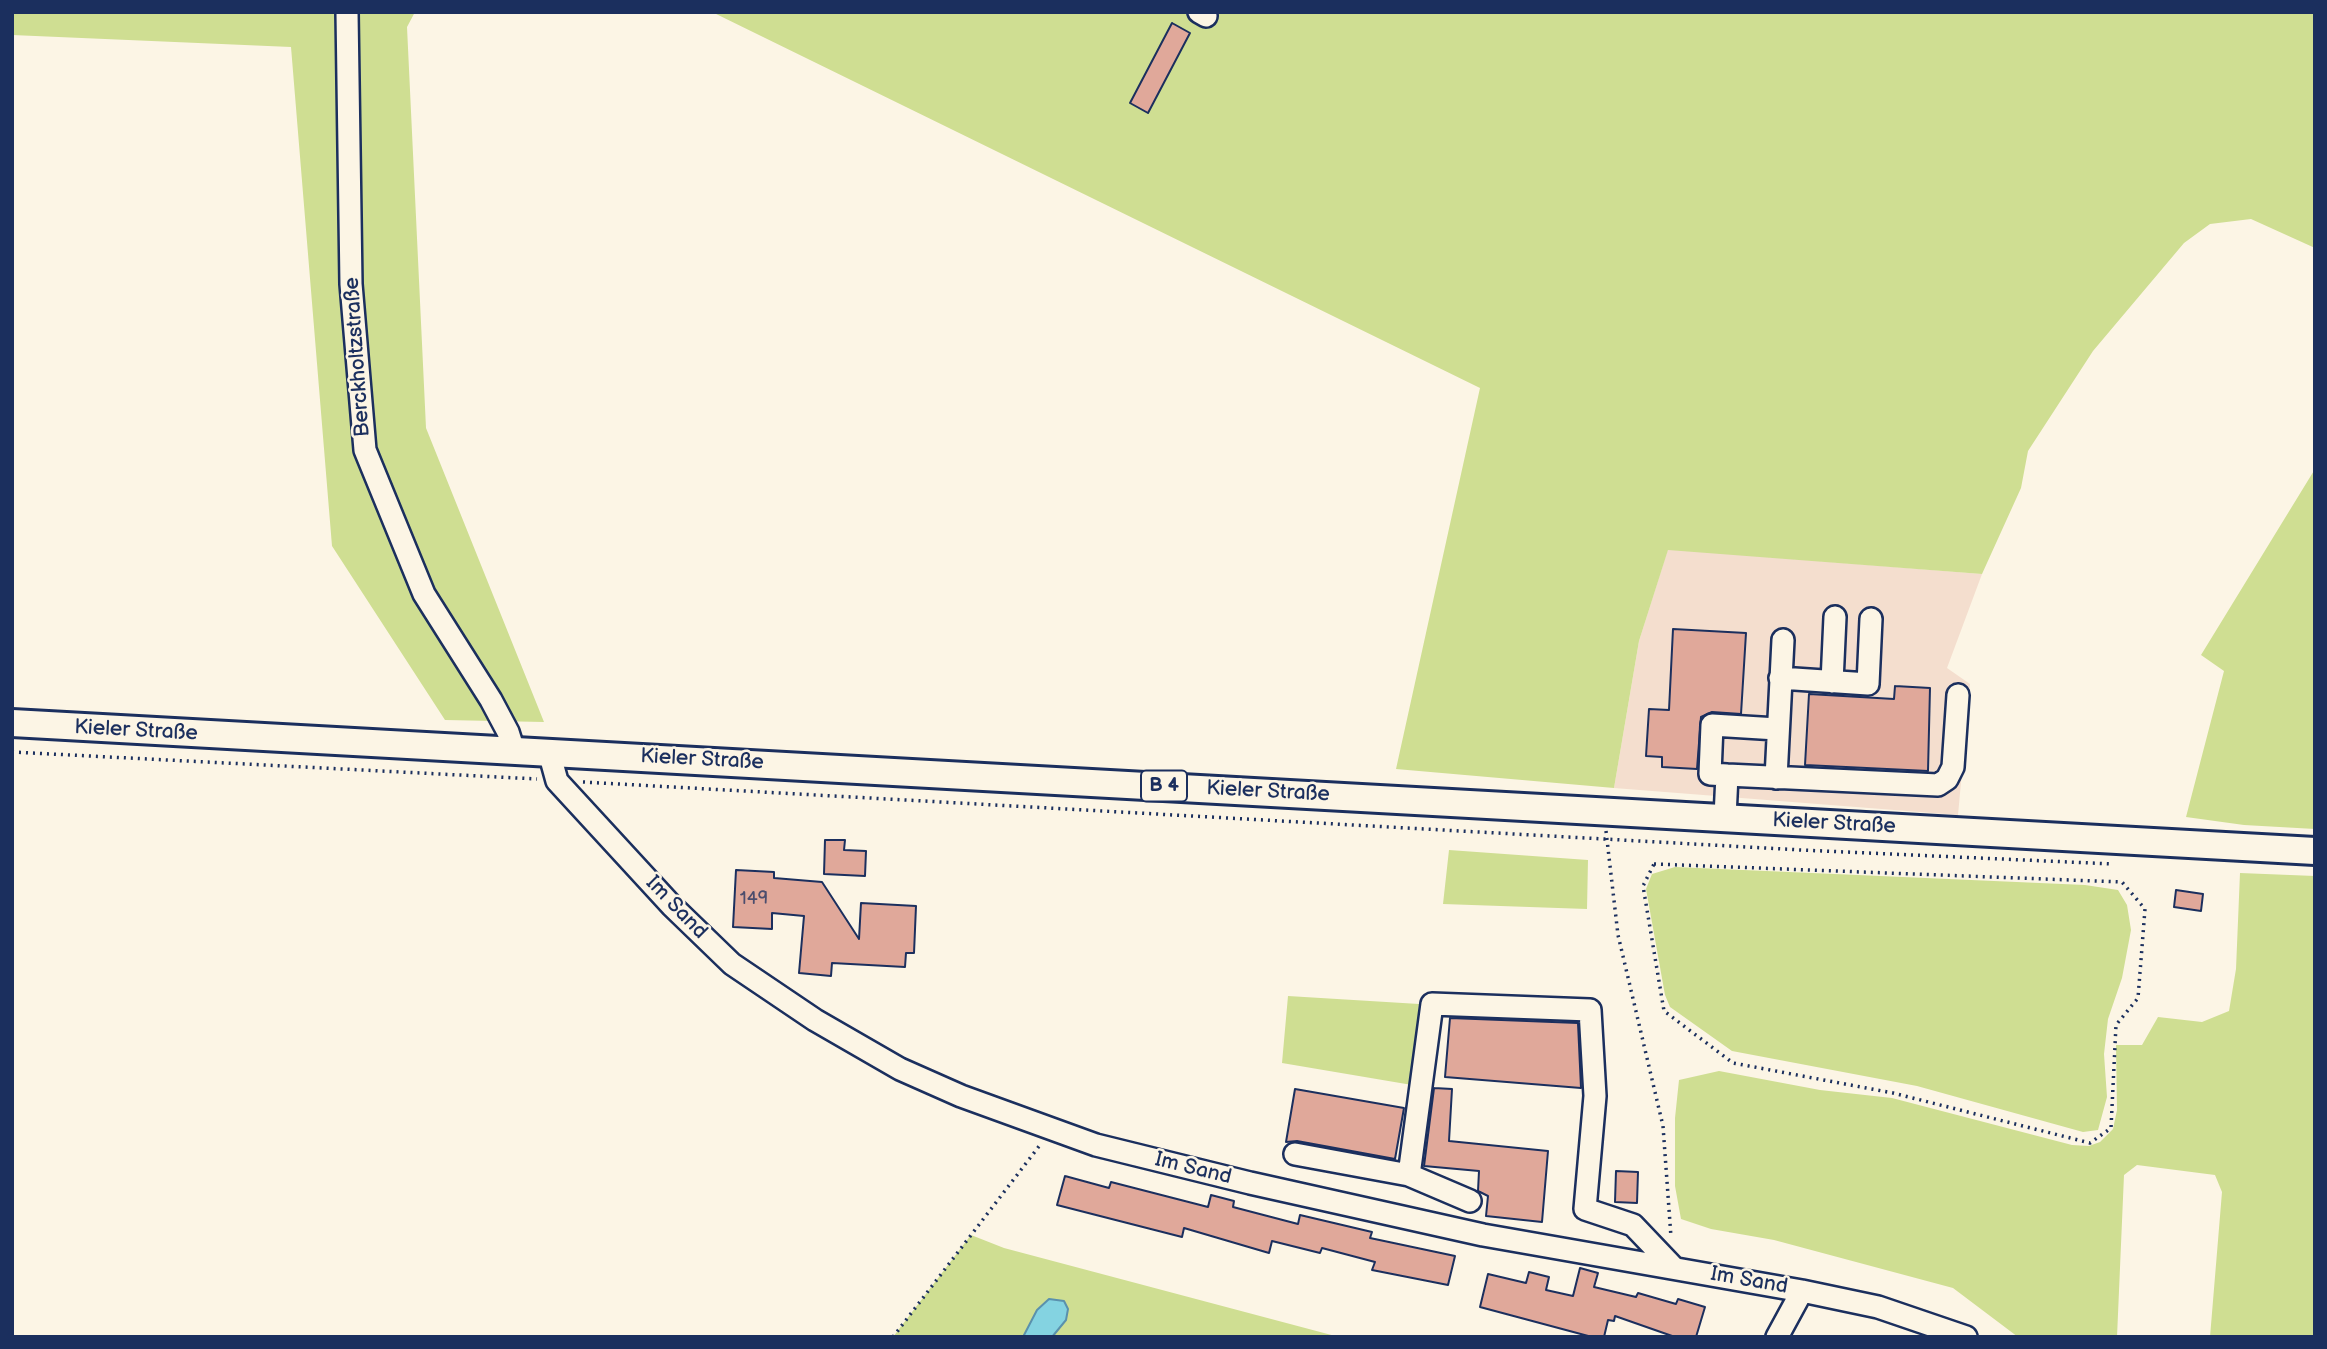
<!DOCTYPE html>
<meta charset="utf-8">
<style>
body{margin:0}
#map{position:relative;width:2327px;height:1349px;overflow:hidden;background:#fcf5e5;font-family:"Balsamiq Sans",sans-serif}
canvas{display:block}
.frame{position:absolute;inset:0;border:14px solid #1b2f5e;pointer-events:none}
</style>
<div id="map">
<canvas width="2327" height="1349"></canvas>
<div class="frame"></div>
</div>
<script>
const ctx = document.querySelector('canvas').getContext('2d');
ctx.lineJoin = 'round';
function fillPath(path, color) { ctx.fillStyle = color; ctx.fill(path, 'evenodd'); }
const toPath = rows => new Path2D(rows.map(r => 'M' + r).join(''));
function trace(path, color, width, dash) { ctx.strokeStyle = color; ctx.lineWidth = width; ctx.lineCap = dash ? 'butt' : 'round'; ctx.setLineDash(dash || []); ctx.stroke(path); }
function label(font, color, halo, rows, align = 'center') {
  ctx.font = font + ' "Balsamiq Sans",sans-serif'; ctx.lineWidth = 5; ctx.setLineDash([]); ctx.textBaseline = 'middle'; ctx.strokeStyle = halo; ctx.fillStyle = color; for (const [text, x, y, turn = 0] of rows) {
    ctx.save(); ctx.translate(x, y); ctx.rotate((+turn || 0) * Math.PI / 180); ctx.textAlign = isNaN(turn) ? turn : align; if (halo) ctx.strokeText(text, 0, 0); ctx.fillText(text, 0, 0); ctx.restore();
  }
}
const built = toPath([
 [1668,549,1982,574,1947,668,1970,684,1958,815,1614,788,1639,641]
]);
const green = toPath([
 [12,12,415,12,407,27,426,428,544,722,445,720,332,546,291,47,12,35],
 [712,12,2315,12,2315,248,2251,219,2210,224,2184,243,2093,351,2028,451,2021,488,1982,574,1668,550,1639,641,1614,788,1396,769,1480,388],
 [2315,469,2315,829,2244,825,2186,817,2224,671,2201,655],
 [1449,850,1588,860,1587,909,1443,904],
 [1675,867,2085,885,2118,890,2127,905,2131,930,2122,978,2108,1019,2104,1054,2107,1097,2098,1130,2083,1132,1917,1086,1732,1051,1670,1007,1665,995,1646,889,1652,874],
 [2240,873,2315,876,2315,1337,2210,1337,2222,1192,2215,1175,2137,1165,2124,1175,2117,1337,2018,1337,1953,1288,1774,1240,1711,1229,1681,1219,1675,1186,1675,1118,1679,1080,1719,1071,1820,1090,1892,1098,2072,1145,2089,1146,2100,1142,2113,1129,2117,1110,2116,1045,2142,1045,2158,1017,2202,1022,2229,1011,2236,969],
 [1288,996,1419,1004,1412,1085,1282,1063],
 [971,1235,1004,1248,1339,1337,893,1337]
]);
const water = toPath([
 [1049,1299,1064,1301,1068,1309,1066,1320,1052,1337,1023,1337,1037,1310,1049,1299]
]);
const building = toPath([
 [1172,23,1190,33,1148,113,1130,103,1172,23],
 [1673,629,1746,633,1741,714,1712,712,1701,717,1697,769,1662,767,1662,757,1646,756,1649,709,1669,710,1673,629],
 [1895,686,1930,688,1928,771,1805,765,1809,694,1894,699,1895,686],
 [825,840,845,840,844,850,866,851,865,876,824,874,825,840],
 [736,870,774,872,774,878,822,882,859,939,861,903,916,906,914,953,906,953,905,967,832,963,831,976,799,973,804,916,772,913,772,929,733,927,736,870],
 [2176,890,2203,894,2201,911,2174,907,2176,890],
 [1450,1018,1578,1023,1581,1088,1445,1077,1450,1018],
 [1434,1088,1452,1089,1449,1141,1548,1151,1542,1222,1486,1216,1488,1196,1478,1191,1479,1171,1424,1166,1434,1088],
 [1295,1089,1404,1108,1395,1159,1297,1141,1286,1142,1295,1089],
 [1616,1171,1638,1172,1637,1203,1615,1202,1616,1171],
 [1065,1176,1109,1188,1111,1182,1208,1207,1211,1195,1234,1201,1233,1207,1298,1224,1300,1215,1372,1232,1370,1238,1455,1256,1448,1285,1372,1270,1375,1262,1322,1248,1320,1253,1272,1241,1269,1253,1184,1228,1182,1237,1057,1205,1065,1176],
 [1580,1268,1598,1273,1594,1287,1636,1297,1638,1293,1676,1304,1678,1299,1705,1307,1696,1337,1675,1337,1615,1316,1614,1321,1608,1320,1604,1337,1592,1337,1480,1307,1488,1274,1526,1283,1529,1272,1549,1277,1546,1290,1573,1296,1580,1268]
]);
const path = toPath([
 [12,752,537,779],
 [583,782,1801,850,2113,864],
 [1606,831,1618,935,1663,1126,1671,1237],
 [1654,864,2122,882,2145,909,2138,998,2116,1025,2111,1128,2090,1143,1893,1093,1733,1063,1664,1011,1643,886,1654,864],
 [893,1337,1040,1145]
]);
const minor = toPath([
 [347,12,351,284,365,450,424,594,491,700,508,732,514,751],
 [1199,12,1206,16],
 [1780,678,1868,684,1871,619],
 [1832,682,1835,617],
 [549,752,557,781,672,906,732,964,815,1020,900,1069,961,1096,1096,1145,1250,1183,1483,1235,1802,1291,1878,1307,1966,1337],
 [1727,775,1710,774,1712,725,1777,729],
 [1776,778,1783,640],
 [1725,817,1727,775,1938,785,1947,779,1953,767,1958,695],
 [1295,1154,1409,1175,1432,1004,1590,1010,1595,1096,1585,1209,1633,1225,1673,1267],
 [1409,1175,1470,1201],
 [1777,1337,1802,1291]
]);
const major = toPath([
 [12,723,2315,851]
]);
const numberNames = [
 ["149",754,899]
];
const shields = [
 [1164,786,46]
];
const shieldNames = [
 ["B 4",1164,786]
];
const streetNames = [
 ["Berckholtzstraße",358,357,-94],
 ["Kieler Straße",136,731,3],
 ["Kieler Straße",702,760,3],
 ["Kieler Straße",1268,792,3],
 ["Kieler Straße",1834,824,3],
 ["Im Sand",676,908,46],
 ["Im Sand",1193,1169,14],
 ["Im Sand",1749,1281,10]
];
fillPath(built, '#f4dece');
fillPath(green, '#cfde92');
fillPath(water, '#84d3e1');
trace(water, '#5a91ad', 2);
fillPath(building, '#e0a89a');
trace(building, '#1b2f5e', 2);
trace(minor, '#1b2f5e', 26);
trace(major, '#1b2f5e', 32);
trace(path, '#1b2f5e', 3.5, [2, 5]);
trace(minor, '#fcf5e5', 21);
trace(major, '#fcf5e5', 26);
label('18px', '#4c4d6d', null, numberNames);
for (const [x, y, w] of shields) { const box = new Path2D(); box.roundRect(x - w / 2, y - 15.5, w, 31, 5); ctx.fillStyle = '#fcf5e5'; ctx.fill(box); trace(box, '#1b2f5e', 2); }
label('bold 19px', '#1b2f5e', null, shieldNames);
label('21px', '#1b2f5e', '#fcf5e5', streetNames);
</script>
